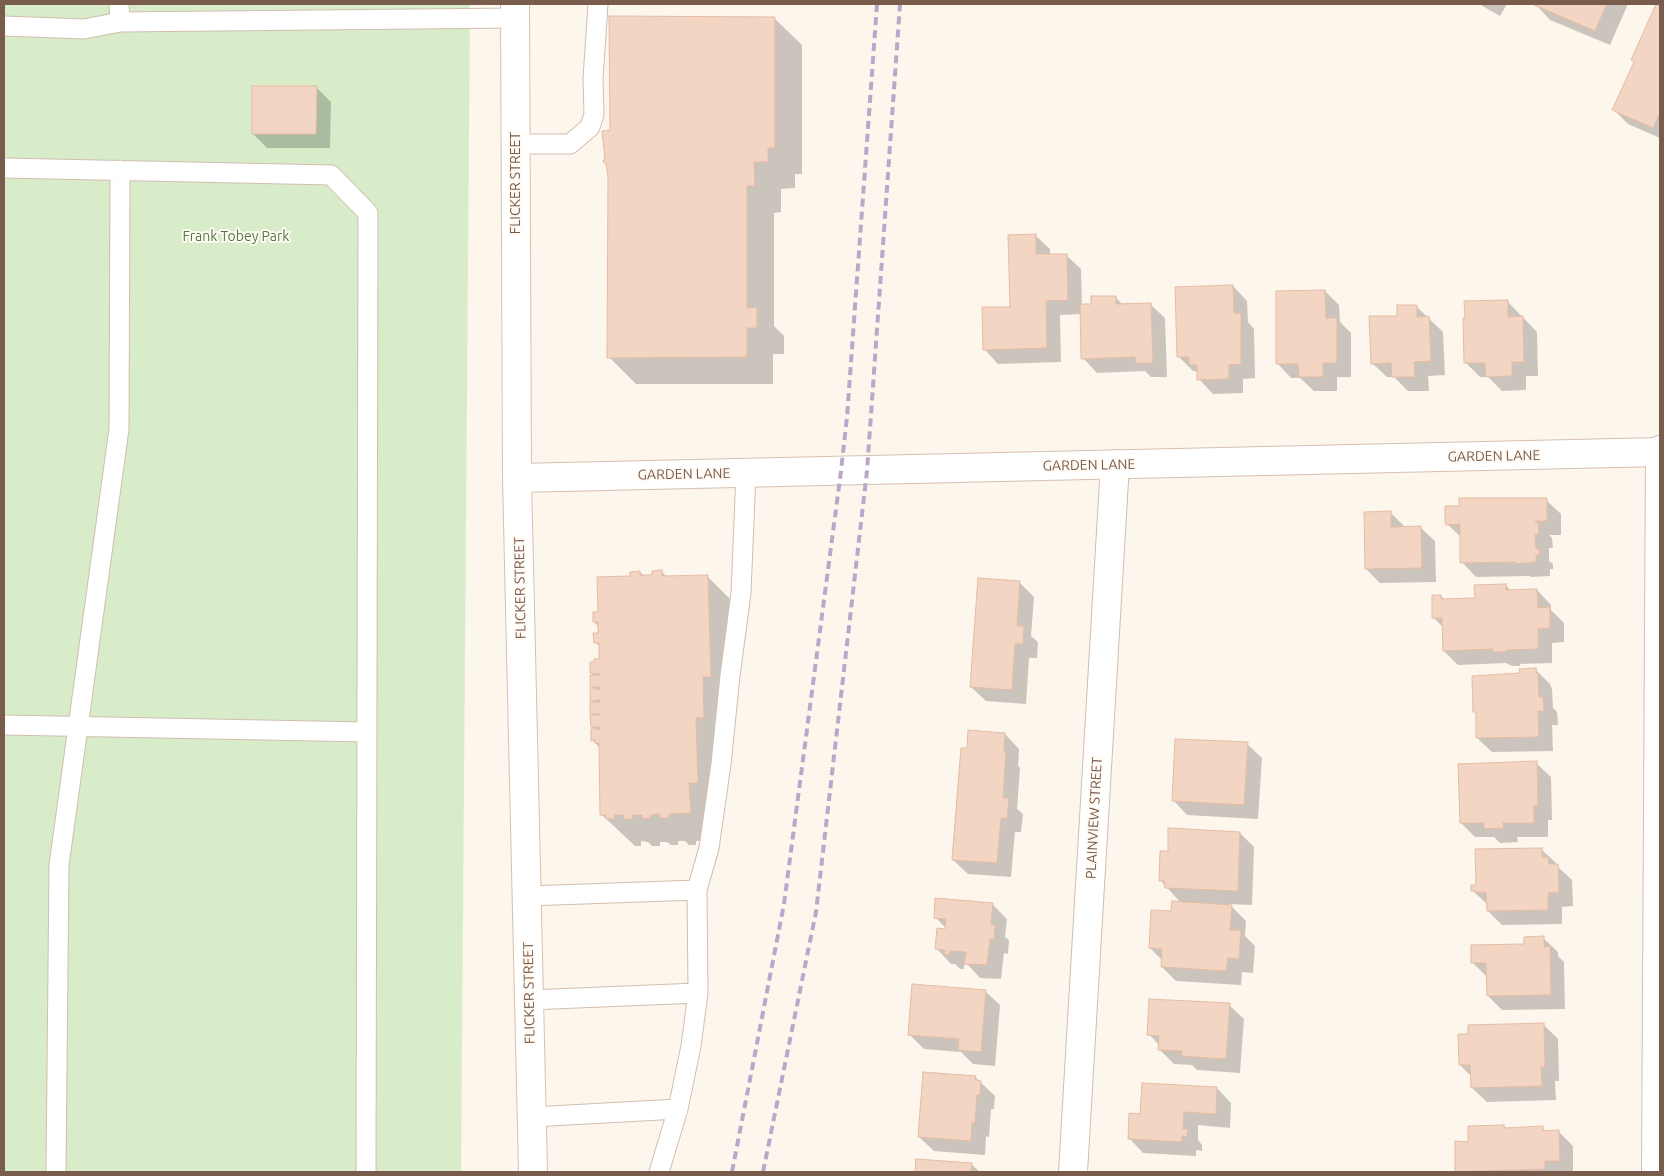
<!DOCTYPE html>
<style>
body{margin:0}
#map{position:relative;width:1664px;height:1176px;overflow:hidden;background:#fdf6ec;font-family:Ubuntu,sans-serif}
canvas{display:block}
.frame{position:absolute;inset:0;border:5px solid #7a5c4d;pointer-events:none}
</style>
<div id="map">
<canvas width="1664" height="1176"></canvas>
<div class="frame"></div>
</div>
<script>
const ctx = document.querySelector('canvas').getContext('2d');
ctx.lineJoin = 'round';
function fillPath(path, color) { ctx.fillStyle = color; ctx.fill(path, 'evenodd'); }
const toPath = rows => new Path2D(rows.map(r => 'M' + r).join(''));
function trace(path, color, width, dash) { ctx.strokeStyle = color; ctx.lineWidth = width; ctx.lineCap = dash ? 'butt' : 'round'; ctx.setLineDash(dash || []); ctx.stroke(path); }
function label(font, color, halo, rows, align = 'center') {
  ctx.font = font + ' Ubuntu,sans-serif'; ctx.lineWidth = 4; ctx.setLineDash([]); ctx.textBaseline = 'middle'; ctx.strokeStyle = halo; ctx.fillStyle = color; for (const [text, x, y, turn = 0] of rows) {
    ctx.save(); ctx.translate(x, y); ctx.rotate((+turn || 0) * Math.PI / 180); ctx.textAlign = isNaN(turn) ? turn : align; if (halo) ctx.strokeText(text, 0, 0); ctx.fillText(text, 0, 0); ctx.restore();
  }
}
const green = toPath([
 [4,4,470,4,461,1172,4,1172]
]);
const shadow = toPath([
 [1479,4,1507,4,1500,16],
 [1536,4,1628,4,1610,45,1550,20,1536,5],
 [1657,4,1660,4,1660,138,1628,124,1614,110,1635,63,1632,60],
 [774,18,802,45,802,174,795,174,795,188,781,189,781,212,774,213,774,326,784,336,784,354,773,354,773,384,636,384,609,357,609,178,607,165,605,162,611,132],
 [316,87,331,102,330,148,267,148,253,134],
 [1035,235,1050,249,1050,255,1066,255,1081,269,1082,306,1092,305,1115,297,1123,305,1150,304,1165,318,1167,377,1151,377,1145,371,1097,373,1083,358,1081,314,1060,315,1061,362,998,364,984,349,1011,308],
 [1233,286,1247,301,1248,322,1254,329,1255,378,1243,379,1243,393,1213,394,1199,379,1198,372,1193,371,1178,356],
 [1325,291,1339,305,1340,322,1351,333,1351,377,1337,377,1337,391,1314,391,1300,378,1291,378,1277,363],
 [1507,301,1537,332,1538,376,1526,376,1526,390,1502,391,1488,377,1480,377,1466,363],
 [1416,306,1443,332,1445,375,1428,376,1429,391,1408,391,1394,377,1387,377,1372,363,1398,317],
 [1546,500,1561,514,1561,535,1549,535,1552,538,1553,548,1549,548,1549,561,1553,564,1553,569,1550,569,1550,576,1531,577,1530,576,1476,577,1462,562,1462,538,1447,524],
 [1390,512,1405,527,1420,527,1435,541,1436,582,1380,583,1366,569],
 [640,572,644,576,653,577,662,572,667,577,707,576,734,603,737,703,730,704,722,745,724,809,716,810,717,840,696,841,696,845,689,845,685,841,678,841,678,845,671,845,667,842,660,842,660,846,652,846,648,842,641,841,641,846,635,846,602,815,600,748,592,740,595,730,592,727,594,717,591,713,595,703,591,700,595,690,591,686,594,676,591,673,600,660,600,647,595,642,599,634,599,627,594,622,599,613,631,577],
 [1019,582,1034,597,1031,636,1038,642,1037,658,1029,658,1026,704,986,701,971,687],
 [1506,585,1511,591,1537,590,1551,605,1551,610,1564,623,1564,642,1552,643,1552,663,1520,664,1520,666,1512,666,1506,663,1458,665,1444,651,1443,627,1433,617,1441,596,1445,600,1476,599],
 [1535,669,1550,684,1552,689,1553,708,1557,712,1558,725,1552,725,1553,751,1492,752,1477,738,1477,714,1474,711,1521,674],
 [1005,734,1019,749,1018,766,1020,768,1017,809,1023,814,1021,832,1015,832,1011,877,968,874,953,860,968,750],
 [1247,744,1262,758,1258,819,1187,815,1173,800],
 [1536,763,1551,777,1552,820,1548,820,1548,837,1517,837,1518,842,1500,843,1494,837,1475,837,1461,823],
 [1240,833,1254,847,1252,905,1229,904,1246,921,1245,936,1255,946,1253,973,1242,972,1241,985,1176,981,1162,967,1162,960,1150,948,1172,913,1181,903,1160,880,1169,853],
 [1541,849,1556,863,1556,865,1572,880,1573,906,1562,907,1562,924,1502,925,1488,911,1488,905,1472,890],
 [992,904,1007,919,1005,937,1009,940,1008,954,1004,953,1001,979,980,978,968,965,964,965,964,969,960,969,955,964,951,964,937,949,948,930,935,917],
 [1543,938,1558,952,1558,956,1564,962,1565,1009,1502,1010,1488,996,1487,977,1473,963,1526,945],
 [985,991,1000,1005,995,1066,973,1064,961,1052,924,1049,909,1034],
 [1229,1005,1244,1019,1240,1073,1197,1070,1192,1065,1174,1064,1159,1049,1159,1045,1149,1034],
 [1543,1024,1558,1039,1559,1081,1555,1081,1556,1100,1487,1102,1472,1088,1472,1077,1460,1065],
 [975,1077,995,1096,994,1109,991,1109,989,1137,986,1136,985,1155,934,1151,919,1137],
 [1217,1088,1231,1103,1230,1128,1198,1125,1198,1140,1202,1145,1202,1151,1196,1150,1196,1156,1143,1153,1129,1138],
 [1504,1126,1506,1129,1542,1128,1547,1132,1558,1131,1573,1146,1573,1172,1456,1171,1469,1143],
 [917,1160,971,1164,980,1172,916,1172]
]);
const building = toPath([
 [1535,4,1607,4,1595,31,1534,5,1535,4],
 [1656,4,1660,4,1660,113,1653,128,1612,110,1634,62,1631,60,1656,4],
 [609,16,775,17,775,148,768,148,768,162,754,162,755,186,747,186,747,308,757,307,757,328,747,328,747,357,607,358,608,178,606,163,604,163,603,160,605,160,602,131,610,130,609,16],
 [252,86,317,86,316,134,252,134,252,86],
 [1036,234,1036,254,1067,254,1068,300,1046,301,1047,348,983,350,982,307,1010,307,1008,235,1036,234],
 [1233,285,1234,313,1241,313,1241,364,1229,365,1229,379,1197,380,1197,365,1189,365,1189,357,1177,357,1175,287,1233,285],
 [1325,290,1326,318,1337,318,1337,363,1323,363,1323,377,1299,377,1298,364,1276,364,1276,291,1325,290],
 [1091,296,1116,296,1116,304,1151,303,1153,363,1135,363,1135,357,1081,359,1080,304,1091,304,1091,296],
 [1508,300,1508,317,1523,316,1524,362,1512,362,1512,376,1486,377,1485,363,1464,363,1463,318,1465,318,1464,301,1508,300],
 [1397,305,1417,305,1417,317,1429,316,1431,361,1414,362,1415,377,1392,377,1391,363,1371,364,1369,316,1397,316,1397,305],
 [1459,498,1547,498,1547,521,1535,521,1538,523,1539,534,1535,534,1536,549,1539,549,1539,555,1536,555,1536,562,1516,564,1516,562,1460,563,1460,524,1446,525,1445,523,1445,506,1459,506,1459,498],
 [1391,511,1391,527,1421,526,1422,568,1365,569,1364,512,1391,511],
 [662,570,662,576,708,575,711,677,703,677,704,718,696,718,698,783,689,783,691,813,669,814,669,818,660,818,660,814,651,815,651,818,642,819,642,815,633,815,633,819,624,819,624,815,614,815,615,819,606,819,606,815,600,815,599,743,595,743,595,740,591,741,591,729,600,729,600,727,591,727,590,715,600,715,600,714,590,714,590,702,600,702,600,700,590,701,590,689,600,689,600,687,590,687,590,675,600,675,600,674,590,673,590,662,594,662,594,659,599,659,599,643,594,643,593,633,598,633,598,622,593,622,593,612,598,612,597,577,630,576,630,572,640,571,640,575,652,575,652,571,662,570],
 [978,578,1020,581,1017,626,1024,626,1023,644,1015,644,1012,690,970,687,978,578],
 [1506,584,1506,590,1537,589,1538,608,1550,607,1550,628,1538,629,1538,649,1506,650,1506,652,1493,652,1493,649,1443,651,1442,618,1432,618,1432,595,1441,595,1441,599,1475,598,1474,585,1506,584],
 [1536,668,1536,673,1538,673,1539,697,1543,697,1544,711,1538,711,1539,737,1476,738,1476,712,1473,712,1472,676,1520,673,1519,669,1536,668],
 [968,730,1005,733,1004,752,1006,752,1003,798,1009,798,1007,818,1001,818,997,863,952,860,961,748,967,748,968,730],
 [1175,739,1248,742,1244,805,1172,801,1175,739],
 [1537,761,1538,806,1534,806,1534,823,1503,823,1504,828,1484,829,1484,823,1460,823,1458,764,1537,761],
 [1168,828,1240,832,1238,891,1165,888,1164,881,1159,881,1160,851,1168,851,1168,828],
 [1542,848,1542,857,1548,857,1549,864,1558,864,1559,892,1548,893,1548,910,1487,911,1486,892,1475,893,1476,891,1471,891,1471,885,1476,885,1475,849,1542,848],
 [935,898,993,903,991,924,995,925,994,940,990,939,987,965,964,964,966,952,950,951,949,955,944,955,945,950,935,949,937,928,945,929,946,919,934,918,935,898],
 [1172,901,1232,905,1230,930,1241,930,1239,959,1228,958,1226,971,1161,967,1162,949,1149,948,1151,910,1171,911,1172,901],
 [1544,936,1544,947,1550,946,1551,995,1487,996,1486,963,1471,963,1471,945,1524,944,1524,937,1544,936],
 [912,984,986,990,981,1052,958,1050,959,1039,908,1035,912,984],
 [1149,999,1230,1003,1226,1059,1181,1056,1182,1051,1158,1050,1159,1036,1147,1035,1149,999],
 [1544,1023,1545,1067,1541,1067,1542,1086,1471,1088,1470,1065,1459,1065,1458,1034,1468,1034,1468,1025,1544,1023],
 [923,1072,976,1076,975,1080,981,1081,980,1095,977,1095,975,1123,972,1123,971,1141,918,1137,923,1072],
 [1142,1083,1217,1087,1216,1114,1184,1112,1183,1129,1188,1129,1187,1137,1182,1136,1182,1142,1128,1139,1129,1113,1140,1114,1142,1083],
 [1504,1125,1504,1128,1543,1126,1543,1131,1559,1130,1560,1161,1545,1161,1545,1169,1455,1172,1455,1141,1468,1142,1468,1126,1504,1125],
 [916,1159,972,1163,971,1172,915,1172,916,1159]
]);
const lane = toPath([
 [119,4,120,22],
 [4,26,84,29,120,22,515,18],
 [515,144,570,144,590,127,594,114,593,79,598,4],
 [4,168,331,175,368,213,366,1172],
 [4,725,367,732],
 [527,896,697,890],
 [529,1000,698,993],
 [532,1117,678,1109],
 [56,1172,59,865,119,429,120,170],
 [659,1172,678,1109,691,1046,698,993,697,890,709,848,721,764,730,676,741,593,746,473]
]);
const street = toPath([
 [1073,1172,1115,464],
 [1656,1172,1660,450]
]);
const secondary = toPath([
 [515,4,517,478,533,1172],
 [517,478,1660,452]
]);
const rail = toPath([
 [732,1172,784,904,841,471,847,417,877,4],
 [763,1172,816,912,867,471,900,4]
]);
const streetNames = [
 ["FLICKER STREET",515,183,-90],
 ["GARDEN LANE",1494,456,-1],
 ["GARDEN LANE",1089,465,-1],
 ["GARDEN LANE",684,474,-1],
 ["FLICKER STREET",520,588,-91],
 ["PLAINVIEW STREET",1094,818,-87],
 ["FLICKER STREET",529,993,-91]
];
const parkNames = [
 ["Frank Tobey Park",236,236]
];
fillPath(green, '#d8ecc9');
fillPath(shadow, '#0003');
fillPath(building, '#f3d5c3');
trace(building, '#e6bba3', 1);
trace(lane, '#d1beb0', 21);
trace(street, '#d1beb0', 30);
trace(secondary, '#d6c0b0', 30);
trace(lane, '#fff', 19);
trace(street, '#fff', 28);
trace(secondary, '#fff', 28);
trace(rail, '#b9a8c9', 4, [8, 5]);
label('14px', '#7a5c4d', '#fffaf3', streetNames);
label('14px', '#537a41', '#fffaf3', parkNames);
</script>
